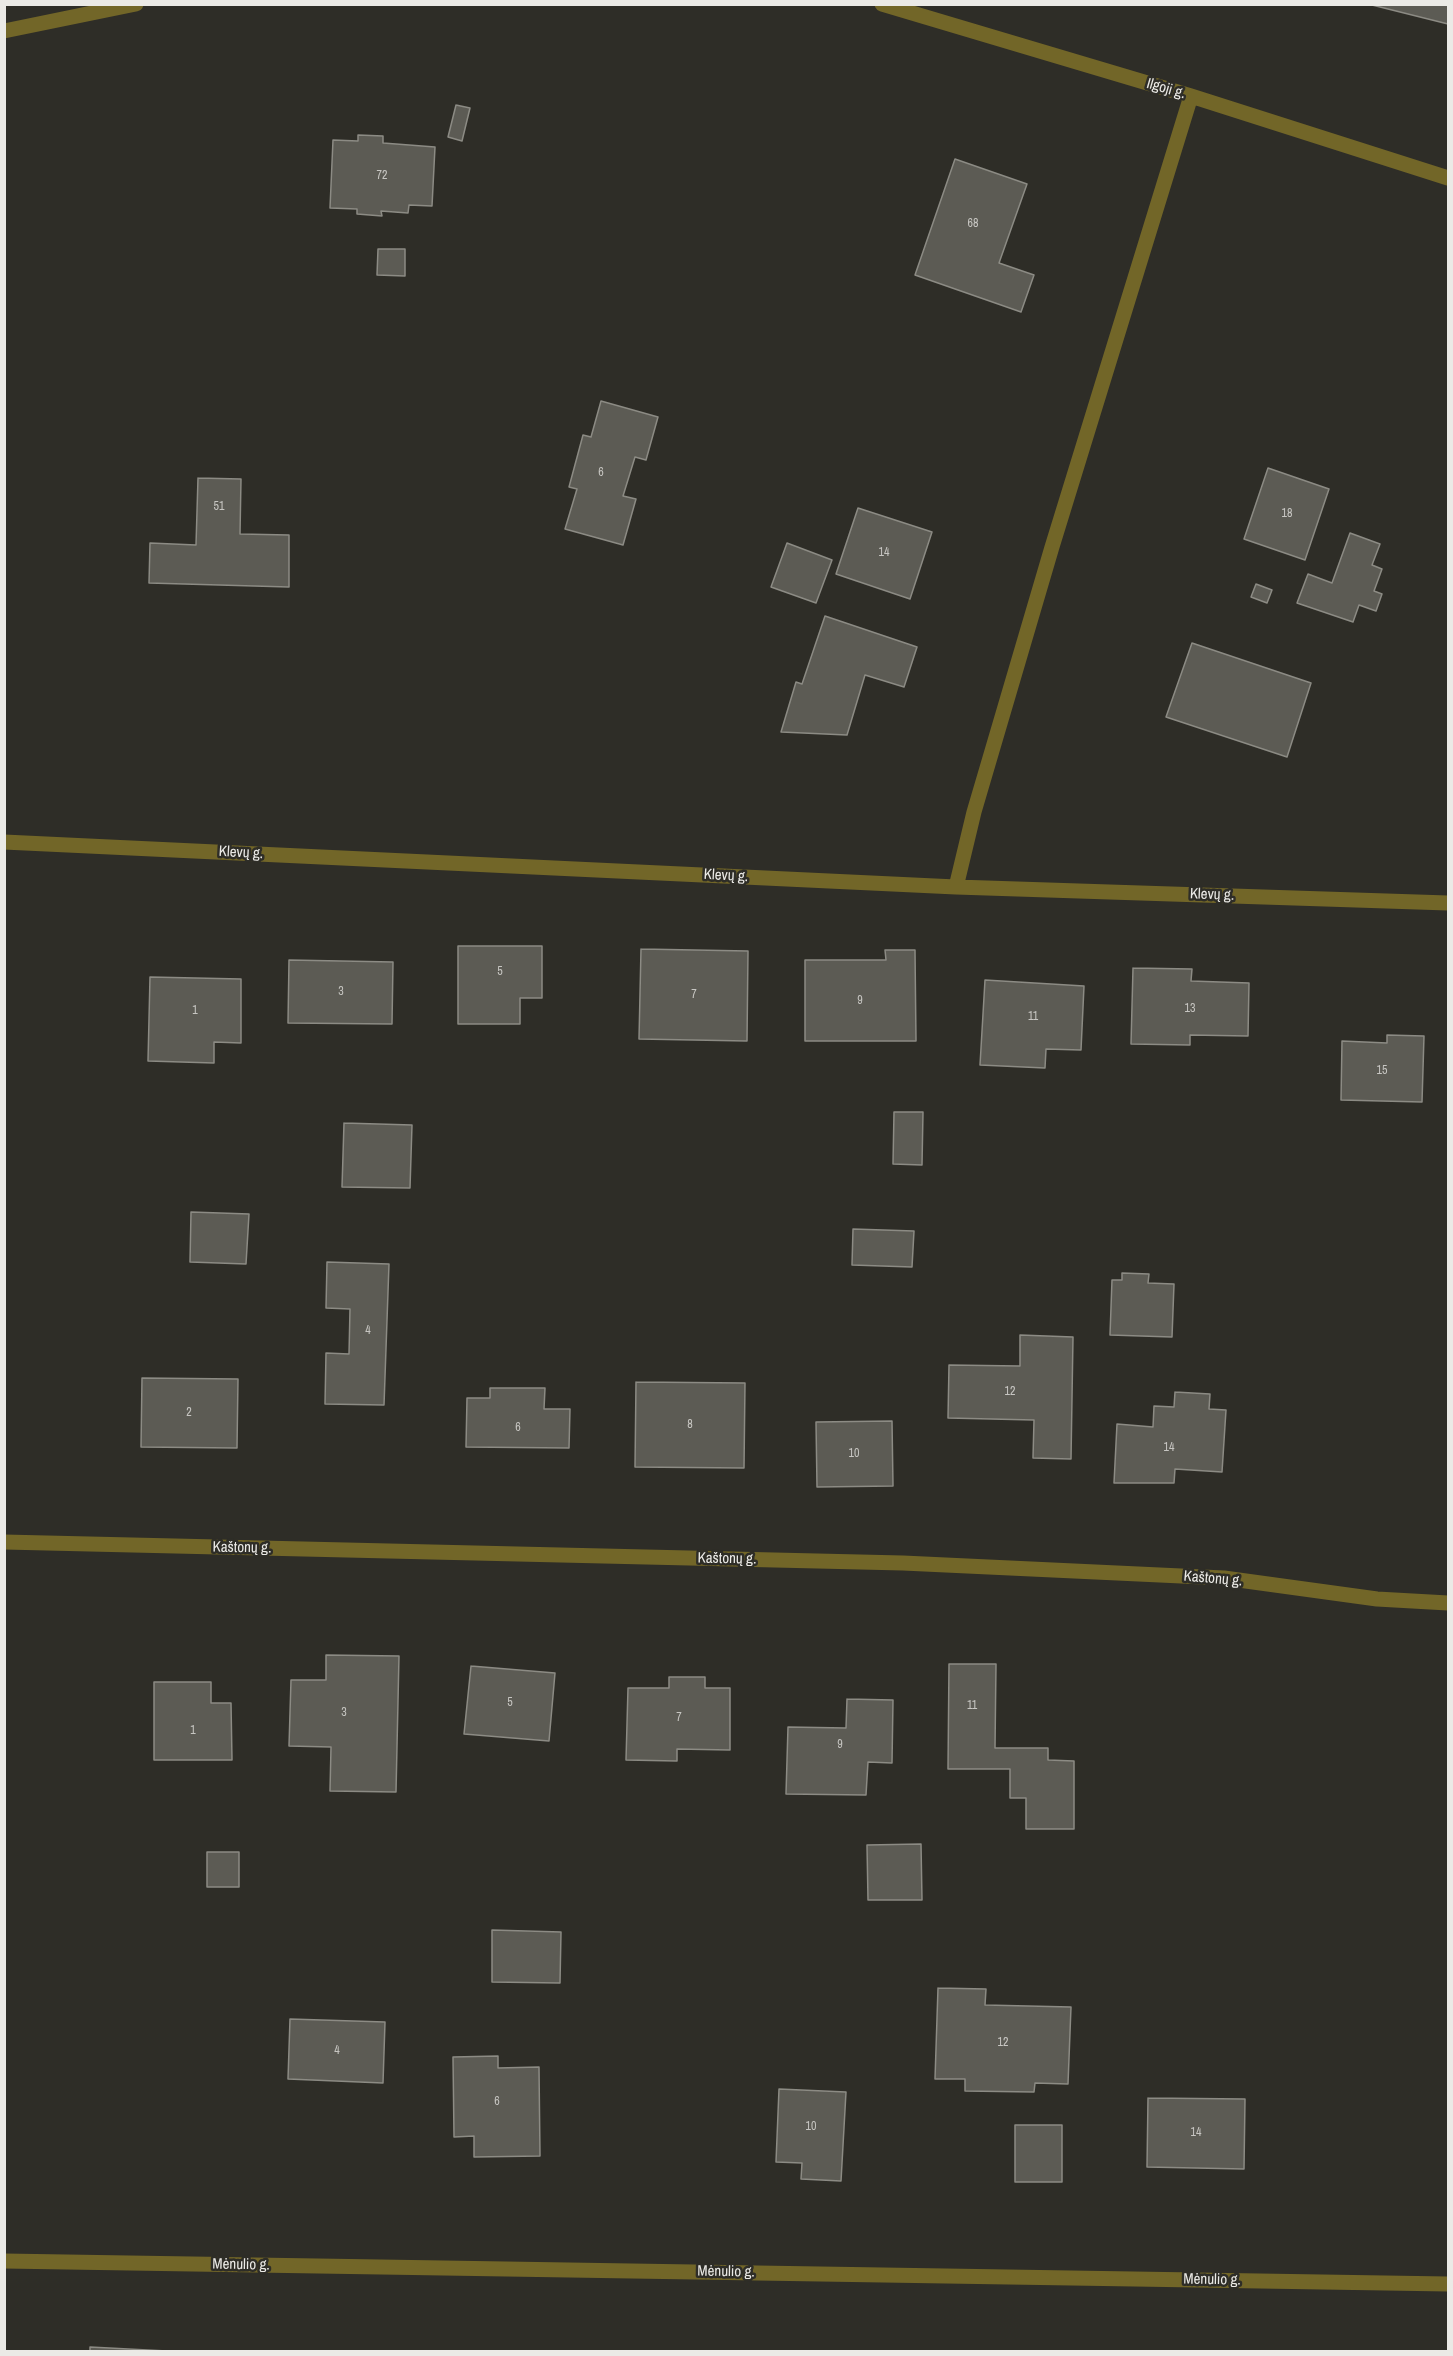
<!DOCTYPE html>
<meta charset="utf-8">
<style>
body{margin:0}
#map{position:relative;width:1453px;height:2356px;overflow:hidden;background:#2e2d27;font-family:"Archivo Narrow",sans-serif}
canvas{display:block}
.frame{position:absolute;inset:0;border:6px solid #ebeae6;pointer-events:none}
</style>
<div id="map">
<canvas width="1453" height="2356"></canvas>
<div class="frame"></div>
</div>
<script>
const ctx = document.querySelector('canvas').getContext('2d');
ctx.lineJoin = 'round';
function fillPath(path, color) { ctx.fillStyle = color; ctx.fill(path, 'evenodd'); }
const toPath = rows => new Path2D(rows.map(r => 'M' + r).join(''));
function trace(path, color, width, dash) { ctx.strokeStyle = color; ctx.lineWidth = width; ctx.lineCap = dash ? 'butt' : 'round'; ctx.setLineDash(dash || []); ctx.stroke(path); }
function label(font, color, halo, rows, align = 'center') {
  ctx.font = font + ' "Archivo Narrow",sans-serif'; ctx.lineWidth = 5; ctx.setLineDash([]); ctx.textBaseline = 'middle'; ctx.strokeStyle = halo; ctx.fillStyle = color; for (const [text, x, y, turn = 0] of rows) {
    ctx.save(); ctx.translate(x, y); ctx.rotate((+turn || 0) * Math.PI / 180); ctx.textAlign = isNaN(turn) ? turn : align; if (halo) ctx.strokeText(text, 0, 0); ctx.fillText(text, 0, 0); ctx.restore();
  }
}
const building = toPath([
 [1368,4,1448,4,1448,24,1368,4],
 [456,105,470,108,462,141,448,137,456,105],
 [358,135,383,136,383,143,435,147,432,206,409,205,408,213,381,211,382,216,357,214,357,209,330,208,333,140,358,141,358,135],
 [955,159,1027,184,999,263,1034,275,1021,312,915,275,955,159],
 [378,249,405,249,405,276,377,275,378,249],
 [601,401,658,417,646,460,635,457,623,496,636,499,623,545,565,529,577,489,569,487,583,435,591,437,601,401],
 [1268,468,1329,489,1305,560,1244,539,1268,468],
 [198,478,241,479,240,534,289,535,289,587,149,583,150,543,196,545,198,478],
 [858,508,932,532,910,599,836,574,858,508],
 [1350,533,1380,544,1372,565,1382,569,1374,591,1382,594,1376,611,1359,605,1353,622,1297,603,1308,574,1332,583,1350,533],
 [787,543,832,560,816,603,771,587,787,543],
 [1256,584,1272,590,1267,603,1251,597,1256,584],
 [825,616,917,647,904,687,865,675,847,735,781,732,796,682,802,684,825,616],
 [1192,643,1311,683,1287,757,1166,717,1192,643],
 [458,946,542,946,542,998,520,998,520,1024,458,1024,458,946],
 [641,949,748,951,747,1041,639,1039,641,949],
 [885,950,915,950,916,1041,805,1041,805,960,886,960,885,950],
 [289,960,393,962,392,1024,288,1023,289,960],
 [1133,968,1192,969,1191,981,1249,983,1248,1036,1190,1035,1190,1045,1131,1044,1133,968],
 [150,977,241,979,241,1043,214,1042,214,1063,148,1061,150,977],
 [985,980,1084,986,1081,1050,1046,1049,1045,1068,980,1065,985,980],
 [1387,1035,1424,1036,1422,1102,1341,1100,1342,1041,1387,1043,1387,1035],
 [894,1112,923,1112,922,1165,893,1164,894,1112],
 [344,1123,412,1125,410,1188,342,1187,344,1123],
 [191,1212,249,1214,246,1264,190,1262,191,1212],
 [853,1229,914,1231,912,1267,852,1265,853,1229],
 [327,1262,389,1264,384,1405,325,1404,326,1353,349,1354,350,1309,326,1308,327,1262],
 [1122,1273,1149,1274,1148,1283,1174,1284,1172,1337,1110,1335,1112,1280,1122,1280,1122,1273],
 [1020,1335,1073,1337,1071,1459,1033,1458,1034,1420,948,1418,949,1365,1020,1366,1020,1335],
 [142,1378,238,1379,237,1448,141,1447,142,1378],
 [636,1382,745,1383,744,1468,635,1467,636,1382],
 [490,1388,545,1388,544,1409,570,1409,569,1448,466,1447,467,1398,490,1398,490,1388],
 [1175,1392,1210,1394,1209,1409,1226,1410,1222,1472,1175,1469,1174,1483,1114,1483,1117,1424,1153,1427,1154,1406,1174,1407,1175,1392],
 [892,1421,893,1486,817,1487,816,1422,892,1421],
 [326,1655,399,1656,396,1792,330,1791,331,1747,289,1746,291,1680,326,1680,326,1655],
 [949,1664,996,1664,995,1748,1048,1748,1048,1760,1074,1761,1074,1829,1026,1829,1026,1798,1010,1798,1010,1769,948,1769,949,1664],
 [471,1666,555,1673,549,1741,464,1734,471,1666],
 [669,1677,705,1677,705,1688,730,1688,730,1750,677,1749,677,1761,626,1760,628,1688,669,1688,669,1677],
 [154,1682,211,1682,211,1703,231,1703,232,1760,154,1760,154,1682],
 [847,1699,893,1700,892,1763,868,1762,866,1795,786,1794,788,1727,846,1728,847,1699],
 [921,1844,922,1900,868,1900,867,1845,921,1844],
 [207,1852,239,1852,239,1887,207,1887,207,1852],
 [492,1930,561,1932,560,1983,492,1982,492,1930],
 [938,1988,986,1989,985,2005,1071,2007,1068,2084,1035,2083,1034,2092,965,2091,965,2079,935,2079,938,1988],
 [290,2019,385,2022,383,2083,288,2079,290,2019],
 [498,2056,498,2068,539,2067,540,2156,474,2157,474,2136,454,2137,453,2057,498,2056],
 [779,2089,846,2092,841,2181,801,2179,802,2163,776,2162,779,2089],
 [1148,2098,1245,2099,1244,2169,1147,2167,1148,2098],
 [1015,2125,1062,2125,1062,2182,1015,2182,1015,2125],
 [90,2347,167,2351,90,2352,90,2347]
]);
const minor = toPath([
 [882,4,1191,96,1448,178],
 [4,31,136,4],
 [4,842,956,887,1448,903],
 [956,887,974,812,1052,547,1191,96],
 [4,1542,903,1563,1224,1578,1377,1599,1448,1603],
 [4,2261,1448,2284]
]);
const numberNames = [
 ["72",382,176],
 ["68",973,224],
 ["6",601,473],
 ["51",219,507],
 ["18",1287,514],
 ["14",884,553],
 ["5",500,972],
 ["3",341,992],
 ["7",694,995],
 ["9",860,1001],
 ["13",1190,1009],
 ["1",195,1011],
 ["11",1033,1017],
 ["15",1382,1071],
 ["4",368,1331],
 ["12",1010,1392],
 ["2",189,1413],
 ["8",690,1425],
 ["6",518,1428],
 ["14",1169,1448],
 ["10",854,1454],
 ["5",510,1703],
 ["11",972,1706],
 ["3",344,1713],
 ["7",679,1718],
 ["1",193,1731],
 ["9",840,1745],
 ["12",1003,2043],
 ["4",337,2051],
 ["6",497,2102],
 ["10",811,2127],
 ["14",1196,2133]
];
const streetNames = [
 ["Ilgoji g.",1166,89,16],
 ["Klevų g.",241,853,3],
 ["Klevų g.",726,876,3],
 ["Klevų g.",1212,895,2],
 ["Kaštonų g.",242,1548,1],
 ["Kaštonų g.",727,1559,1],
 ["Kaštonų g.",1213,1579,5],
 ["Mėnulio g.",241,2265,1],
 ["Mėnulio g.",726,2272,1],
 ["Mėnulio g.",1212,2280,1]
];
fillPath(building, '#5c5b54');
trace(building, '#8c8b84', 1.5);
trace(minor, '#726628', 15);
label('12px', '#c7c6c2', null, numberNames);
label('15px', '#ebeae6', '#2e2d27', streetNames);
</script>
